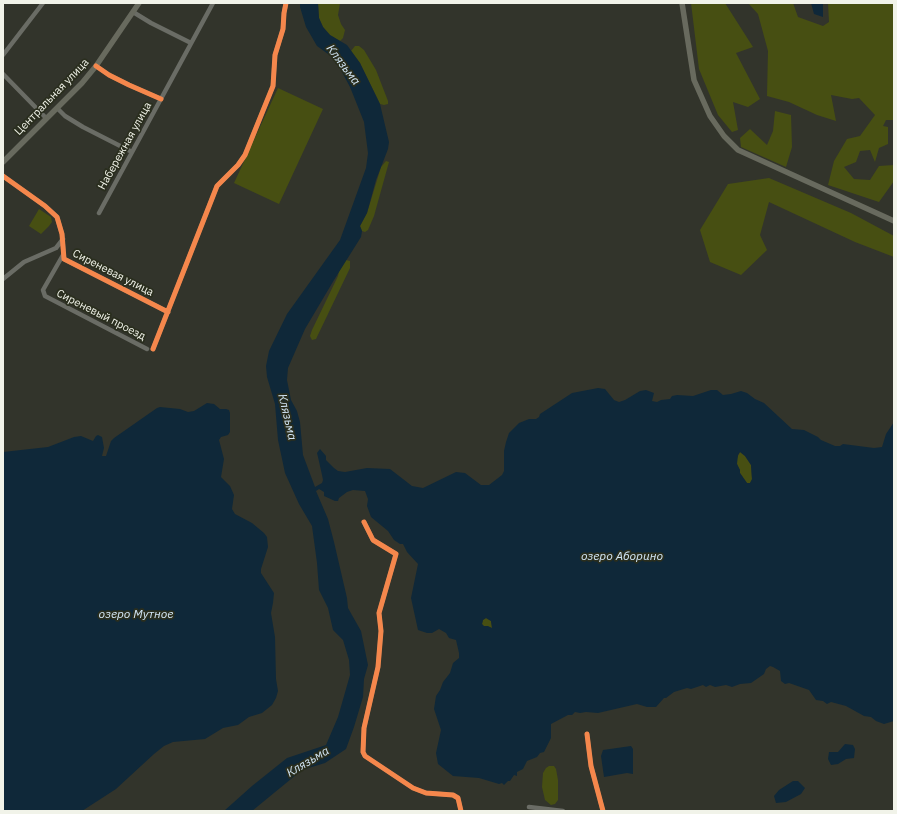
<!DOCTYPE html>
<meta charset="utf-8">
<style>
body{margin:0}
#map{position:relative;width:897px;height:814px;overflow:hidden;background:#32342b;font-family:"IBM Plex Sans",sans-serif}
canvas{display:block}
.frame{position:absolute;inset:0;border:4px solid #f1f3e9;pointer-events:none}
</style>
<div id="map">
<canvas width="897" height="814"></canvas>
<div class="frame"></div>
</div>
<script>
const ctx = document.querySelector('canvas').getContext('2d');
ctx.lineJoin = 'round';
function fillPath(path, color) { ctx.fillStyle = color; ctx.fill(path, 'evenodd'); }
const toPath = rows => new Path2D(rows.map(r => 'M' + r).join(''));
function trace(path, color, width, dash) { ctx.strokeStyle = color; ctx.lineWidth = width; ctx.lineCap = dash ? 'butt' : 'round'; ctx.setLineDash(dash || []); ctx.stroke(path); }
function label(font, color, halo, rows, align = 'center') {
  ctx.font = font + ' "IBM Plex Sans",sans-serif'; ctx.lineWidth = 3.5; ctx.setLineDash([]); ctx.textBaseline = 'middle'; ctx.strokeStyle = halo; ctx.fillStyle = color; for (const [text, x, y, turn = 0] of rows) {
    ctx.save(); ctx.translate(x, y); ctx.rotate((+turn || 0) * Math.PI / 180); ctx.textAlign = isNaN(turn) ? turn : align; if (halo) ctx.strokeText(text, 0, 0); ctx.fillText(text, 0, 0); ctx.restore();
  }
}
const green = toPath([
 [318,3,340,3,338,15,341,24,345,30,343,38,340,41,330,35,323,27,319,18],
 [691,3,725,3,753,47,736,53,760,99,748,107,733,102,738,130,732,132,718,115,699,69],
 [748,3,793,3,798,17,823,26,829,22,828,3,894,3,894,120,886,120,883,126,888,127,888,144,879,148,875,162,870,150,860,151,856,162,844,167,854,179,870,180,879,166,894,165,894,181,879,202,828,185,834,161,847,139,860,136,875,115,859,98,852,99,831,95,836,121,817,115,789,102,767,96,768,51,758,14],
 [355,46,359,46,364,50,376,70,388,101,388,104,384,105,380,104,360,63,351,51],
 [278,88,323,109,279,204,234,183],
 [775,111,791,115,792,147,786,167,741,147,740,138,750,129,767,145,773,131],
 [386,161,389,162,374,216,368,230,365,232,362,231,360,226,367,213,381,167],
 [769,178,851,213,894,236,894,257,855,242,769,202,760,235,767,250,741,275,710,262,700,230,728,184],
 [39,209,51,217,52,222,49,226,41,234,29,226],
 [346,260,350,261,350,268,316,339,312,340,310,336,312,330,338,276,339,271],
 [740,452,745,456,751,465,752,480,750,483,747,483,740,473,740,470,737,464,737,458],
 [486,618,491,621,492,628,483,626,482,624,483,620],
 [549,766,554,766,556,769,558,780,558,800,555,804,551,805,545,800,542,787,543,773,546,768]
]);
const water = toPath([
 [300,3,318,3,319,18,323,27,330,35,347,45,360,63,380,104,389,142,388,149,376,180,367,213,360,226,362,231,361,237,334,280,305,329,288,368,287,380,291,400,297,411,300,422,303,455,315,487,322,483,323,480,322,475,318,457,317,453,320,449,326,456,326,460,334,468,338,471,345,472,367,468,390,469,412,486,423,488,456,472,465,473,481,485,489,485,502,475,504,471,504,451,506,442,509,433,519,423,529,419,536,419,539,417,540,414,572,393,598,388,605,389,614,400,619,402,625,400,640,391,646,390,654,393,652,401,657,402,661,400,670,399,672,396,677,395,693,396,711,390,717,390,723,395,731,394,741,391,747,393,755,399,764,403,792,429,804,430,818,437,821,440,835,446,840,446,843,444,874,448,882,447,886,434,894,422,894,721,884,724,876,721,871,717,864,716,846,706,831,702,827,704,823,701,816,700,809,690,789,683,785,684,781,681,780,671,773,667,770,666,766,669,764,674,751,683,740,684,732,687,726,685,715,687,710,685,706,687,703,685,691,689,687,688,674,692,666,698,664,698,656,707,647,707,637,704,598,713,586,712,580,713,575,712,572,715,568,715,551,724,551,738,544,752,540,753,537,757,527,761,523,769,517,772,517,776,514,775,510,781,508,781,504,785,502,783,499,784,479,778,453,776,438,764,436,753,441,730,434,709,436,696,440,690,443,682,450,673,453,663,459,658,459,653,456,640,449,638,446,633,439,629,432,633,427,633,418,630,411,598,418,564,407,552,403,544,400,544,394,540,388,531,371,517,367,506,368,499,365,491,353,490,347,492,339,498,338,501,335,501,324,496,324,492,319,489,316,491,328,519,334,542,347,598,348,608,361,631,368,665,364,679,363,697,354,727,346,749,325,763,302,770,252,811,224,811,252,786,287,758,326,745,338,717,350,675,349,660,343,640,333,630,328,608,319,590,317,563,312,526,299,504,285,473,278,440,275,404,267,377,266,366,269,351,287,314,340,240,366,168,368,153,364,122,350,87,335,59,317,46,306,27,300,7],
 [740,452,745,456,751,465,752,479,750,483,747,483,740,473,740,470,737,464,738,455],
 [486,618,491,621,492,628,488,626,484,626,482,624,483,620],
 [811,3,823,3,823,17,814,14],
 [207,403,214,404,220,409,226,409,229,410,230,413,230,432,228,435,221,437,219,440,224,459,221,477,230,486,234,495,232,509,235,514,252,523,264,533,267,537,268,547,261,569,261,573,274,593,273,603,271,613,275,637,276,679,278,691,276,698,272,705,262,713,249,717,238,725,223,728,205,739,173,742,164,746,154,754,116,789,82,811,28,811,24,810,3,811,3,452,48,447,74,437,81,436,93,441,96,436,98,435,102,437,104,448,102,456,106,456,111,441,114,438,157,408,160,407,180,409,188,412,194,411],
 [845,744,853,745,855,749,854,758,846,759,838,764,831,765,828,759,829,752,838,752],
 [631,746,633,749,633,774,627,773,604,777,601,756,603,750],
 [793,781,798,781,805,788,801,794,786,802,776,803,774,796,779,790]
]);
const minor = toPath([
 [133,12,151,23,191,43],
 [3,55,43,3],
 [96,66,109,75,129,85,161,99],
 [3,74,46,118],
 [57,108,65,116,83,127,132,152],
 [3,176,45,206,57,217,62,234,64,259,168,312],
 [99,213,213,3],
 [63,255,43,290,45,296,147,349],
 [3,279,24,262,56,248,63,239],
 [153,349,217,186,238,165,245,155,273,86,275,55,283,29,284,13,286,3],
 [364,522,373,540,396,554,379,613,381,631,378,667,364,728,363,752,365,756,413,788,426,793,453,795,458,798,461,811],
 [587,734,591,766,603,811],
 [529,807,563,811]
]);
const major = toPath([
 [682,3,694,80,710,116,724,136,738,150,894,221],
 [3,162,82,83,96,66,139,3]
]);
const cycleway = toPath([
 [96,66,109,75,129,85,161,99],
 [3,176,45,206,57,217,62,234,64,259,168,312],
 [153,349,217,186,238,165,245,155,273,86,275,55,283,29,284,13,286,3],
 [364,522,373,540,396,554,379,613,381,631,378,667,364,728,363,752,365,756,413,788,426,793,453,795,458,798,461,811],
 [587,734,591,766,603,811]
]);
const streetNames = [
 ["Центральная улица",52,97,-46],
 ["Набережная улица",125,146,-61],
 ["Сиреневая улица",113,273,27],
 ["Сиреневый проезд",101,315,27]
];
const waterNames = [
 ["Клязьма",343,65,53],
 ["Клязьма",287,417,77],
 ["озеро Аборино",622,557],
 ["озеро Мутное",136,615],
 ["Клязьма",308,762,-31]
];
fillPath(green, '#474f12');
fillPath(water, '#0f2839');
trace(minor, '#6a6c65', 4.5);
trace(major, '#686a5e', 5.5);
trace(cycleway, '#f5874c', 5);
label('11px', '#f1f3e9', '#2a2e1e', streetNames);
label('italic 12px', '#d3e7f7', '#2a2e1e', waterNames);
</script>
